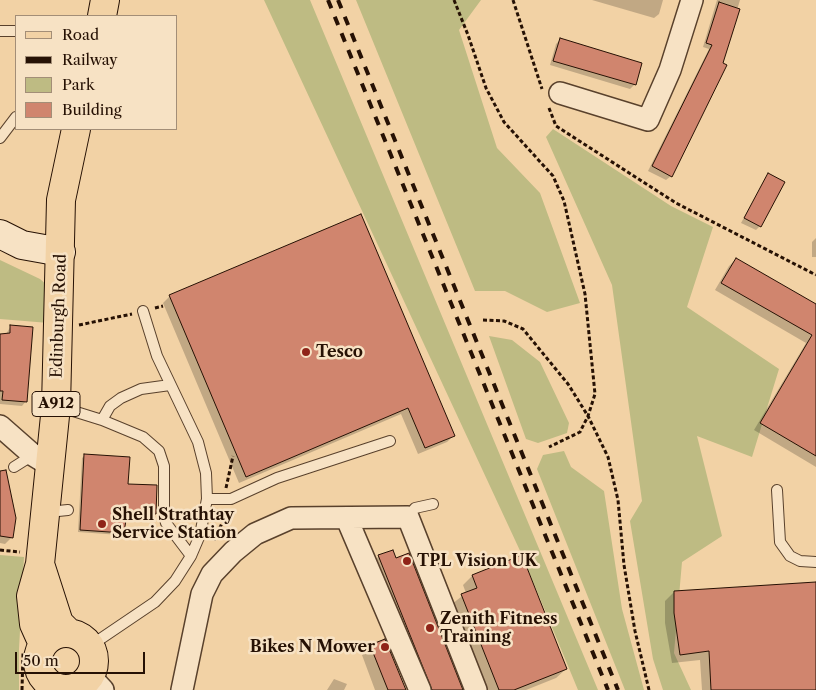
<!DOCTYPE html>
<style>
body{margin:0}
#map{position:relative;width:816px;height:690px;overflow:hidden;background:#f2d2a5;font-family:"Libre Caslon Text",serif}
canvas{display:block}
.legend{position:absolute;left:15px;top:15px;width:162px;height:115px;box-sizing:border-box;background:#f7e2c4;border:1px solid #a38e77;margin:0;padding:6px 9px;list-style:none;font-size:15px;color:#261104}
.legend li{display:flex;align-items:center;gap:10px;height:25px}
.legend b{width:25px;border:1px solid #a38e77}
.scale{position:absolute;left:15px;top:652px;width:130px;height:22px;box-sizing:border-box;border:2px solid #261104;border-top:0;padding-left:6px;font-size:15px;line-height:18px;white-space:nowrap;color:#261104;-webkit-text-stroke:4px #f7e2c4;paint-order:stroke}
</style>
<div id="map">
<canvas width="816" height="690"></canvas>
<ul class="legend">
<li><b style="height:6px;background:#f2d2a5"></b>Road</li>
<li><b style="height:6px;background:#261104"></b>Railway</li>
<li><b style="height:14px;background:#bebb83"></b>Park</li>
<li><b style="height:14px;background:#d0856e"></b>Building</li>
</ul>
<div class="scale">50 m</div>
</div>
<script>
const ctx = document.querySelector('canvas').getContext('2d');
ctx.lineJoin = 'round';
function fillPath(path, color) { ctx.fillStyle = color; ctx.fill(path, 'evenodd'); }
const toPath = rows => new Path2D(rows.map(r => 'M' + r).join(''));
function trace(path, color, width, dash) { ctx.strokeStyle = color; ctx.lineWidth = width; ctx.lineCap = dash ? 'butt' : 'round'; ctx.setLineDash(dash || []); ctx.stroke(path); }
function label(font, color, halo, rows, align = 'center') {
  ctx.font = font + ' "Libre Caslon Text",serif'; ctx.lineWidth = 5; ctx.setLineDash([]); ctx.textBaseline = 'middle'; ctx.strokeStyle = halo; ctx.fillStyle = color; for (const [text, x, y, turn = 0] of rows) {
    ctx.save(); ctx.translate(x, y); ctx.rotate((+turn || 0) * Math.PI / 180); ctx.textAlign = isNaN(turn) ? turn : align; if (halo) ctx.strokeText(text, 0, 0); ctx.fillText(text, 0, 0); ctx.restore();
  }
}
const green = toPath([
 [264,0,310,0,598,690,578,690,522,555],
 [356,0,481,0,459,30,497,148,540,193,580,303,547,312,505,291,475,291],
 [553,129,671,206,713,227,687,307,779,369,752,457,697,436,722,536,682,562,674,653,691,690,663,690,653,659,630,521,642,501,612,285,546,137],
 [0,260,40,279,47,285,49,323,0,319],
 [489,336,512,340,540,362,569,423,567,433,538,443,526,439],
 [564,451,571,467,604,491,622,609,644,690,625,690,537,469,543,455],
 [0,555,24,557,19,649,19,690,0,690]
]);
const shadow = toPath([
 [592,0,663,0,659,14,654,18],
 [717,0,740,0,721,64,671,176,666,180,648,171,709,49,703,47],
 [560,40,635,84,630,89,550,65,556,44],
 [768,174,760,226,756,230,741,223],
 [361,216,453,436,447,442,418,454,401,414,239,483,163,303,170,296],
 [816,238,816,257,812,257,812,242],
 [736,259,816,306,816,467,754,430,806,343,715,290,729,266],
 [11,326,26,401,22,406,0,404,0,335,6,334],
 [85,455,127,485,155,514,152,516,125,515,123,532,120,535,78,532,82,458],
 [0,495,12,537,5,544,0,543],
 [379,556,462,690,420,690,370,566],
 [521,557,566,669,556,678,526,690,486,690,452,604,466,593,463,585,472,576],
 [816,584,816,690,702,690,700,660,672,663,665,623,665,601,674,592],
 [384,641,406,690,375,690,362,655,371,646],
 [334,679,347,684,344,690,327,690]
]);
const building = toPath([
 [719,2,740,9,723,63,727,65,672,177,652,166,712,45,706,43,719,2],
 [560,38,642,63,636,85,553,61,560,38],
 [768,173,785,182,761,227,744,218,768,173],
 [361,214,455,436,425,448,408,408,246,477,169,295,361,214],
 [736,258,816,304,816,456,760,423,812,335,721,283,736,258],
 [10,325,33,327,27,402,2,400,3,391,0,391,0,334,10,333,10,325],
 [84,454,130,457,128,484,157,485,156,514,127,513,124,533,80,530,84,454],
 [6,470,16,518,13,538,0,536,0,471,6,470],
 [393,550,396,558,409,553,463,690,432,690,378,555,393,550],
 [522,555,567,669,514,690,499,690,461,594,477,588,472,575,522,555],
 [816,582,816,690,711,690,709,651,680,655,674,613,674,591,816,582],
 [385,639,406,690,388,690,370,645,385,639]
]);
const path = toPath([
 [454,0,468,35,486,88,504,122,553,176,564,201,585,294,595,394,588,416,580,432,549,447],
 [513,0,542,89],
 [549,108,556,126,676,203,816,275],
 [155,308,163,306],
 [483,320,504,321,523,329,568,384,588,416,608,457,618,500,624,565,635,631,649,690],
 [79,325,132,314],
 [226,488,233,456],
 [214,540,225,517,225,511],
 [0,550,20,552],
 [22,690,23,653]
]);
const lane = toPath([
 [0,31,16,31],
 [0,138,16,117],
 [57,406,102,420,143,437,159,451,164,466,164,516,166,523,191,556],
 [102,420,110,406,121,398,141,389,170,385],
 [14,467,33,455],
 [777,490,780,542,790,556,800,561,816,562],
 [207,499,231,499,277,478,390,441],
 [48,512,68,510],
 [408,517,415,508,433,504],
 [90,646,155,602,175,581,191,556,200,535,207,499,206,473,198,442,157,356,143,311]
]);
const street = toPath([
 [560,93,648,120,670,70,692,0],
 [0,426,33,455,51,466],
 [347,519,420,690],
 [90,676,103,690],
 [182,690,202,594,212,574,233,552,255,534,291,518,408,517,476,690]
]);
const secondary = toPath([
 [0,234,22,245,61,252]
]);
const primary = toPath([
 [102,16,105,0],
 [41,567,59,623,69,633],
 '38 661a28 28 0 1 1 56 0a28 28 0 1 1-56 0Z',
 [43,644,34,624,31,596,40,564,56,406,61,200,76,129]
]);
const rail = toPath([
 [328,0,608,690],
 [338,0,618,690]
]);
const markers = [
 [306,352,5,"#8f2418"],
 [102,524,5,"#8f2418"],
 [407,561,5,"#8f2418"],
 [430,628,5,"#8f2418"],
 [385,647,5,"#8f2418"]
];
const shields = [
 [56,404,48]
];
const shieldNames = [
 ["A912",56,404]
];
const streetNames = [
 ["Edinburgh Road",59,316,-88]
];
const poiNames = [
 ["Tesco",316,352],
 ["Shell Strathtay",112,515],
 ["Service Station",112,533],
 ["TPL Vision UK",417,561],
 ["Zenith Fitness",440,619],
 ["Training",440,637],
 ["Bikes N Mower",375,647,"right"]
];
fillPath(green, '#bebb83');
fillPath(shadow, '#0003');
fillPath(building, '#d0856e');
trace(building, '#261104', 1);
trace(lane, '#59412c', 12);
trace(street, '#59412c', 24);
trace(secondary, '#261104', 30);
trace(primary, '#261104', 30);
trace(path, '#261104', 3, [4, 2.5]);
trace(lane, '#f7e2c4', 10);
trace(street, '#f7e2c4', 21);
trace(secondary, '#f7e2c4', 28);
trace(primary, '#f2d2a5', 28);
trace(rail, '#261104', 4, [9, 9]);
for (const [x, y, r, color] of markers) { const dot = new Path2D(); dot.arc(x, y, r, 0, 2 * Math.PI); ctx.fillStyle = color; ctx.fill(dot); trace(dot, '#f7e2c4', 2); }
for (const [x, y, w] of shields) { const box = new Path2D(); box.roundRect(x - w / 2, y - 12.5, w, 25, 4); ctx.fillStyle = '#f7e2c4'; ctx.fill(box); trace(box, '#261104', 1); }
label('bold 15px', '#261104', null, shieldNames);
label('16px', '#261104', '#f7e2c4', streetNames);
label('bold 16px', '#261104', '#f7e2c4', poiNames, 'left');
</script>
